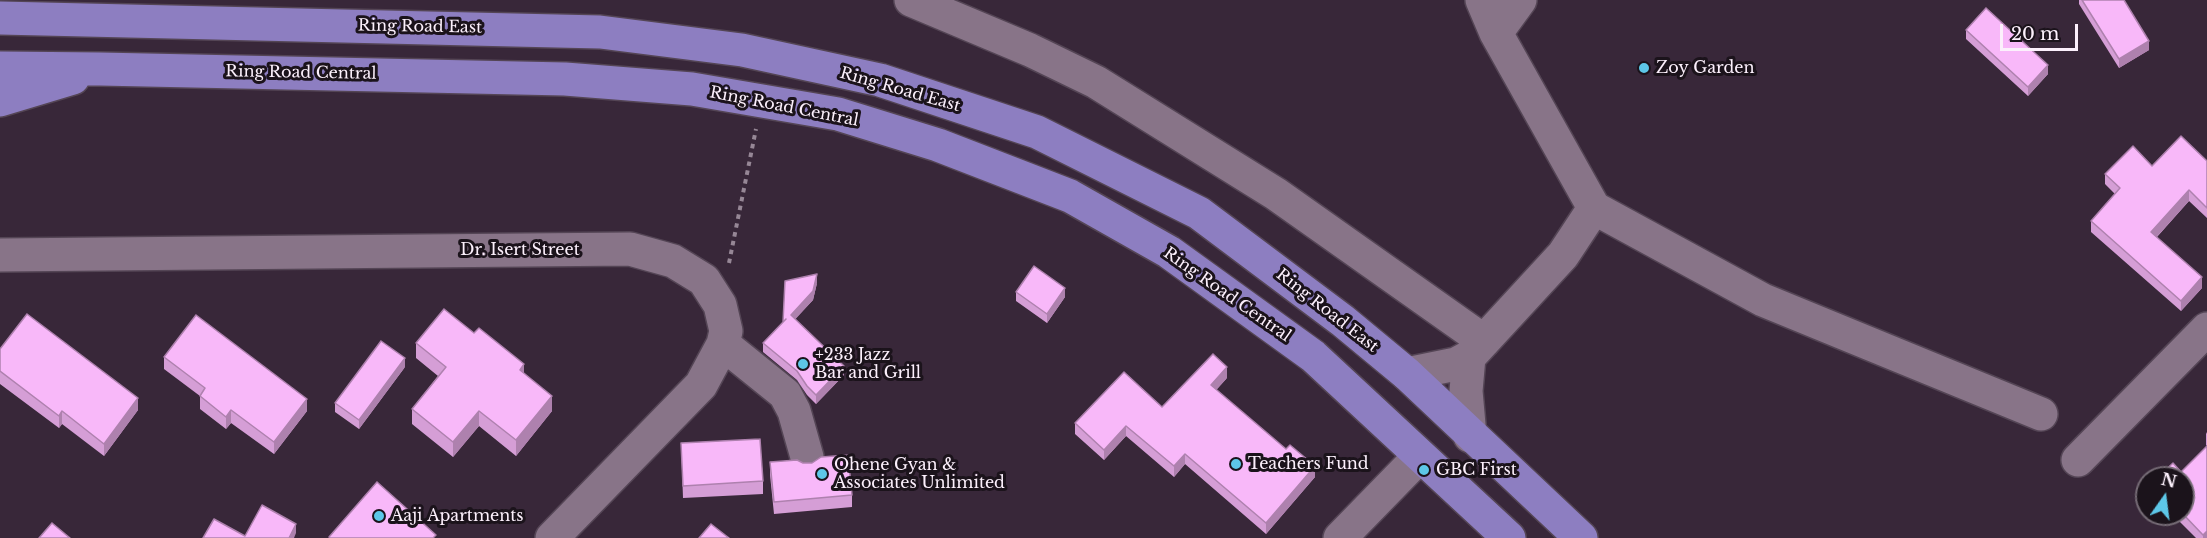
<!DOCTYPE html>
<style>
body{margin:0}
#map{position:relative;width:2207px;height:538px;overflow:hidden;background:#382739;font-family:"Libre Baskerville",serif}
canvas{display:block}
.north{position:absolute;left:2135px;top:466px;width:60px;height:60px;box-sizing:border-box;background:#1b131b;border:2px solid #756b75;border-radius:50%;rotate:14deg;font-size:16px;font-weight:700;line-height:24px;text-align:center;color:#fcf0fc}
.north::after{content:'';display:block;margin:auto;width:21px;height:27px;background:#5dc7e8;clip-path:polygon(50% 0,100% 100%,50% 72%,0 100%)}
.scale{position:absolute;left:2000px;top:24px;width:78px;height:27px;box-sizing:border-box;border:3px solid #fcf0fc;border-top:0;padding-left:8px;font-size:18px;line-height:21px;white-space:nowrap;color:#fcf0fc;-webkit-text-stroke:4px #1b131b;paint-order:stroke}
</style>
<div id="map">
<canvas width="2207" height="538"></canvas>
<div class="north">N</div>
<div class="scale">20 m</div>
</div>
<script>
const ctx = document.querySelector('canvas').getContext('2d');
ctx.lineJoin = 'round';
const toPath = rows => new Path2D(rows.map(r => 'M' + r).join(''));
function trace(path, color, width, dash) { ctx.strokeStyle = color; ctx.lineWidth = width; ctx.lineCap = dash ? 'butt' : 'round'; ctx.setLineDash(dash || []); ctx.stroke(path); }
function fillPath(path, color) { ctx.fillStyle = color; ctx.fill(path, 'evenodd'); }
function label(font, color, halo, rows, align = 'center') {
  ctx.font = font + ' "Libre Baskerville",serif'; ctx.lineWidth = 6; ctx.setLineDash([]); ctx.textBaseline = 'middle'; ctx.strokeStyle = halo; ctx.fillStyle = color; for (const [text, x, y, turn = 0] of rows) {
    ctx.save(); ctx.translate(x, y); ctx.rotate((+turn || 0) * Math.PI / 180); ctx.textAlign = isNaN(turn) ? turn : align; if (halo) ctx.strokeText(text, 0, 0); ctx.fillText(text, 0, 0); ctx.restore();
  }
}
const path = toPath([
 [729,263,756,129]
]);
const minor = toPath([
 [911,0,1030,50,1096,82,1276,194,1484,341],
 [1496,33,1520,0],
 [1594,208,1763,300,2041,414],
 [0,255,630,249,673,261,704,280,720,305,726,331,723,344,701,385,552,538],
 [723,344,785,394,794,411,807,457],
 [1469,357,1466,391,1470,436],
 [1407,374,1456,364,1469,357,1563,255,1594,208,1496,33,1482,0],
 [2078,460,2207,329],
 [1340,538,1419,457]
]);
const major = toPath([
 [0,18,600,32,742,50,880,80,1037,132,1199,213,1343,321,1407,374,1581,538],
 [0,68,100,69,565,79,692,89,838,114,938,145,1070,196,1169,252,1313,356,1509,538],
 [0,100,73,78]
]);
const wall = toPath([
 [2079,0,2124,0,2149,50,2119,68,2079,4],
 [1966,30,2048,74,2028,96,1966,39],
 [2207,161,2207,218,2189,201,2157,237,2202,288,2181,311,2091,232,2091,221,2115,194,2105,184,2105,174,2152,166],
 [817,283,813,300,795,319,844,375,816,404,807,395,797,380,763,352,763,343,783,322],
 [1016,292,1065,297,1047,323,1016,301],
 [416,343,524,373,552,411,516,456,479,426,453,457,412,424,412,409,438,376,416,358],
 [0,349,138,410,104,456,62,424,59,428,0,384],
 [164,357,307,411,274,454,231,423,226,429,200,409,200,396,164,369],
 [405,367,359,429,335,412,335,403],
 [1227,378,1216,390,1315,477,1266,534,1185,464,1174,477,1126,436,1104,460,1075,434,1075,423,1162,407],
 [2207,432,2207,446,2206,445,2206,434],
 [681,443,763,481,763,494,683,498],
 [770,462,852,495,852,507,774,514,770,475],
 [2172,514,2183,514,2207,538,2196,538]
]);
const shadedWall = toPath([
 [2149,41,2149,50,2119,68,2119,59],
 [2048,65,2048,74,2028,96,2028,87],
 [2189,190,2189,201,2151,243,2151,232],
 [817,274,817,283,813,300,791,324,791,315],
 [2202,277,2202,288,2181,311,2181,301],
 [1065,288,1065,297,1047,323,1047,314],
 [405,358,405,367,359,429,359,420],
 [524,364,524,379,520,370],
 [844,366,844,375,816,404,816,395],
 [1227,367,1227,378,1211,396,1211,385],
 [552,396,552,411,516,456,516,440],
 [138,398,138,410,104,456,104,444],
 [307,399,307,411,274,454,274,442],
 [231,410,231,423,226,429,226,417],
 [62,411,62,424,59,428,59,416],
 [479,411,479,426,453,457,453,442],
 [1126,426,1126,436,1104,460,1104,450],
 [1185,454,1185,464,1174,477,1174,466],
 [1315,466,1315,477,1266,534,1266,523],
 [296,524,296,533,294,538,289,538],
 [2207,531,2207,538,2203,538,2203,535]
]);
const building = toPath([
 [2082,0,2124,0,2149,41,2119,59,2082,0],
 [1986,8,2048,65,2028,87,1966,30,1986,8],
 [2181,136,2207,161,2207,208,2189,190,2151,232,2202,277,2181,301,2091,221,2120,188,2105,174,2133,146,2152,166,2181,136],
 [1034,266,1065,288,1047,314,1016,292,1034,266],
 [817,274,813,291,791,315,844,366,816,395,807,386,797,371,763,343,786,319,783,322,785,281,817,274],
 [444,309,474,333,479,328,524,364,520,370,552,396,516,440,479,411,453,442,412,409,446,367,416,343,444,309],
 [27,314,138,398,104,444,62,411,59,416,0,371,0,349,27,314],
 [196,315,307,399,274,442,231,410,226,417,200,396,205,388,164,357,196,315],
 [381,341,405,358,359,420,335,403,381,341],
 [1213,354,1227,367,1211,385,1286,449,1290,445,1315,466,1266,523,1185,454,1174,466,1126,426,1104,450,1075,423,1124,372,1162,407,1213,354],
 [760,439,763,481,683,486,681,443,760,439],
 [2207,446,2207,531,2203,535,2183,514,2183,478,2157,478,2173,463,2181,472,2207,446],
 [848,455,852,495,774,502,770,462,797,460,803,463,812,463,821,457,848,455],
 [377,482,436,535,433,538,330,538,329,537,377,482],
 [262,505,296,524,289,538,203,538,214,519,245,536,262,505],
 [52,523,70,538,39,538,52,523],
 [711,524,729,538,699,538,711,524]
]);
const markers = [
 [1644,68,6,"#5dc7e8"],
 [803,364,6,"#5dc7e8"],
 [1236,464,6,"#5dc7e8"],
 [1424,470,6,"#5dc7e8"],
 [822,474,6,"#5dc7e8"],
 [379,516,6,"#5dc7e8"]
];
const streetNames = [
 ["Ring Road East",420,27,1],
 ["Ring Road Central",301,73,1],
 ["Ring Road East",900,90,16],
 ["Ring Road Central",784,107,11],
 ["Dr. Isert Street",520,250],
 ["Ring Road Central",1227,295,35],
 ["Ring Road East",1327,311,38]
];
const poiNames = [
 ["Zoy Garden",1656,68],
 ["+233 Jazz",815,355],
 ["Bar and Grill",815,373],
 ["Teachers Fund",1248,464],
 ["Ohene Gyan &",834,465],
 ["Associates Unlimited",834,483],
 ["GBC First",1436,470],
 ["Aaji Apartments",391,516]
];
trace(minor, '#544555', 36);
trace(major, '#544555', 36);
trace(path, '#968796', 4, [4.5, 4.5]);
trace(minor, '#887488', 33);
trace(major, '#8d7ec1', 33);
fillPath(wall, '#d59ed6');
fillPath(shadedWall, '#ae81ae');
fillPath(building, '#f8b8f9');
trace(building, '#ae81ae', 1.5);
for (const [x, y, r, color] of markers) { const dot = new Path2D(); dot.arc(x, y, r, 0, 2 * Math.PI); ctx.fillStyle = color; ctx.fill(dot); trace(dot, '#1b131b', 2); }
label('16px', '#fcf0fc', '#1b131b', streetNames);
label('16px', '#fcf0fc', '#1b131b', poiNames, 'left');
</script>
